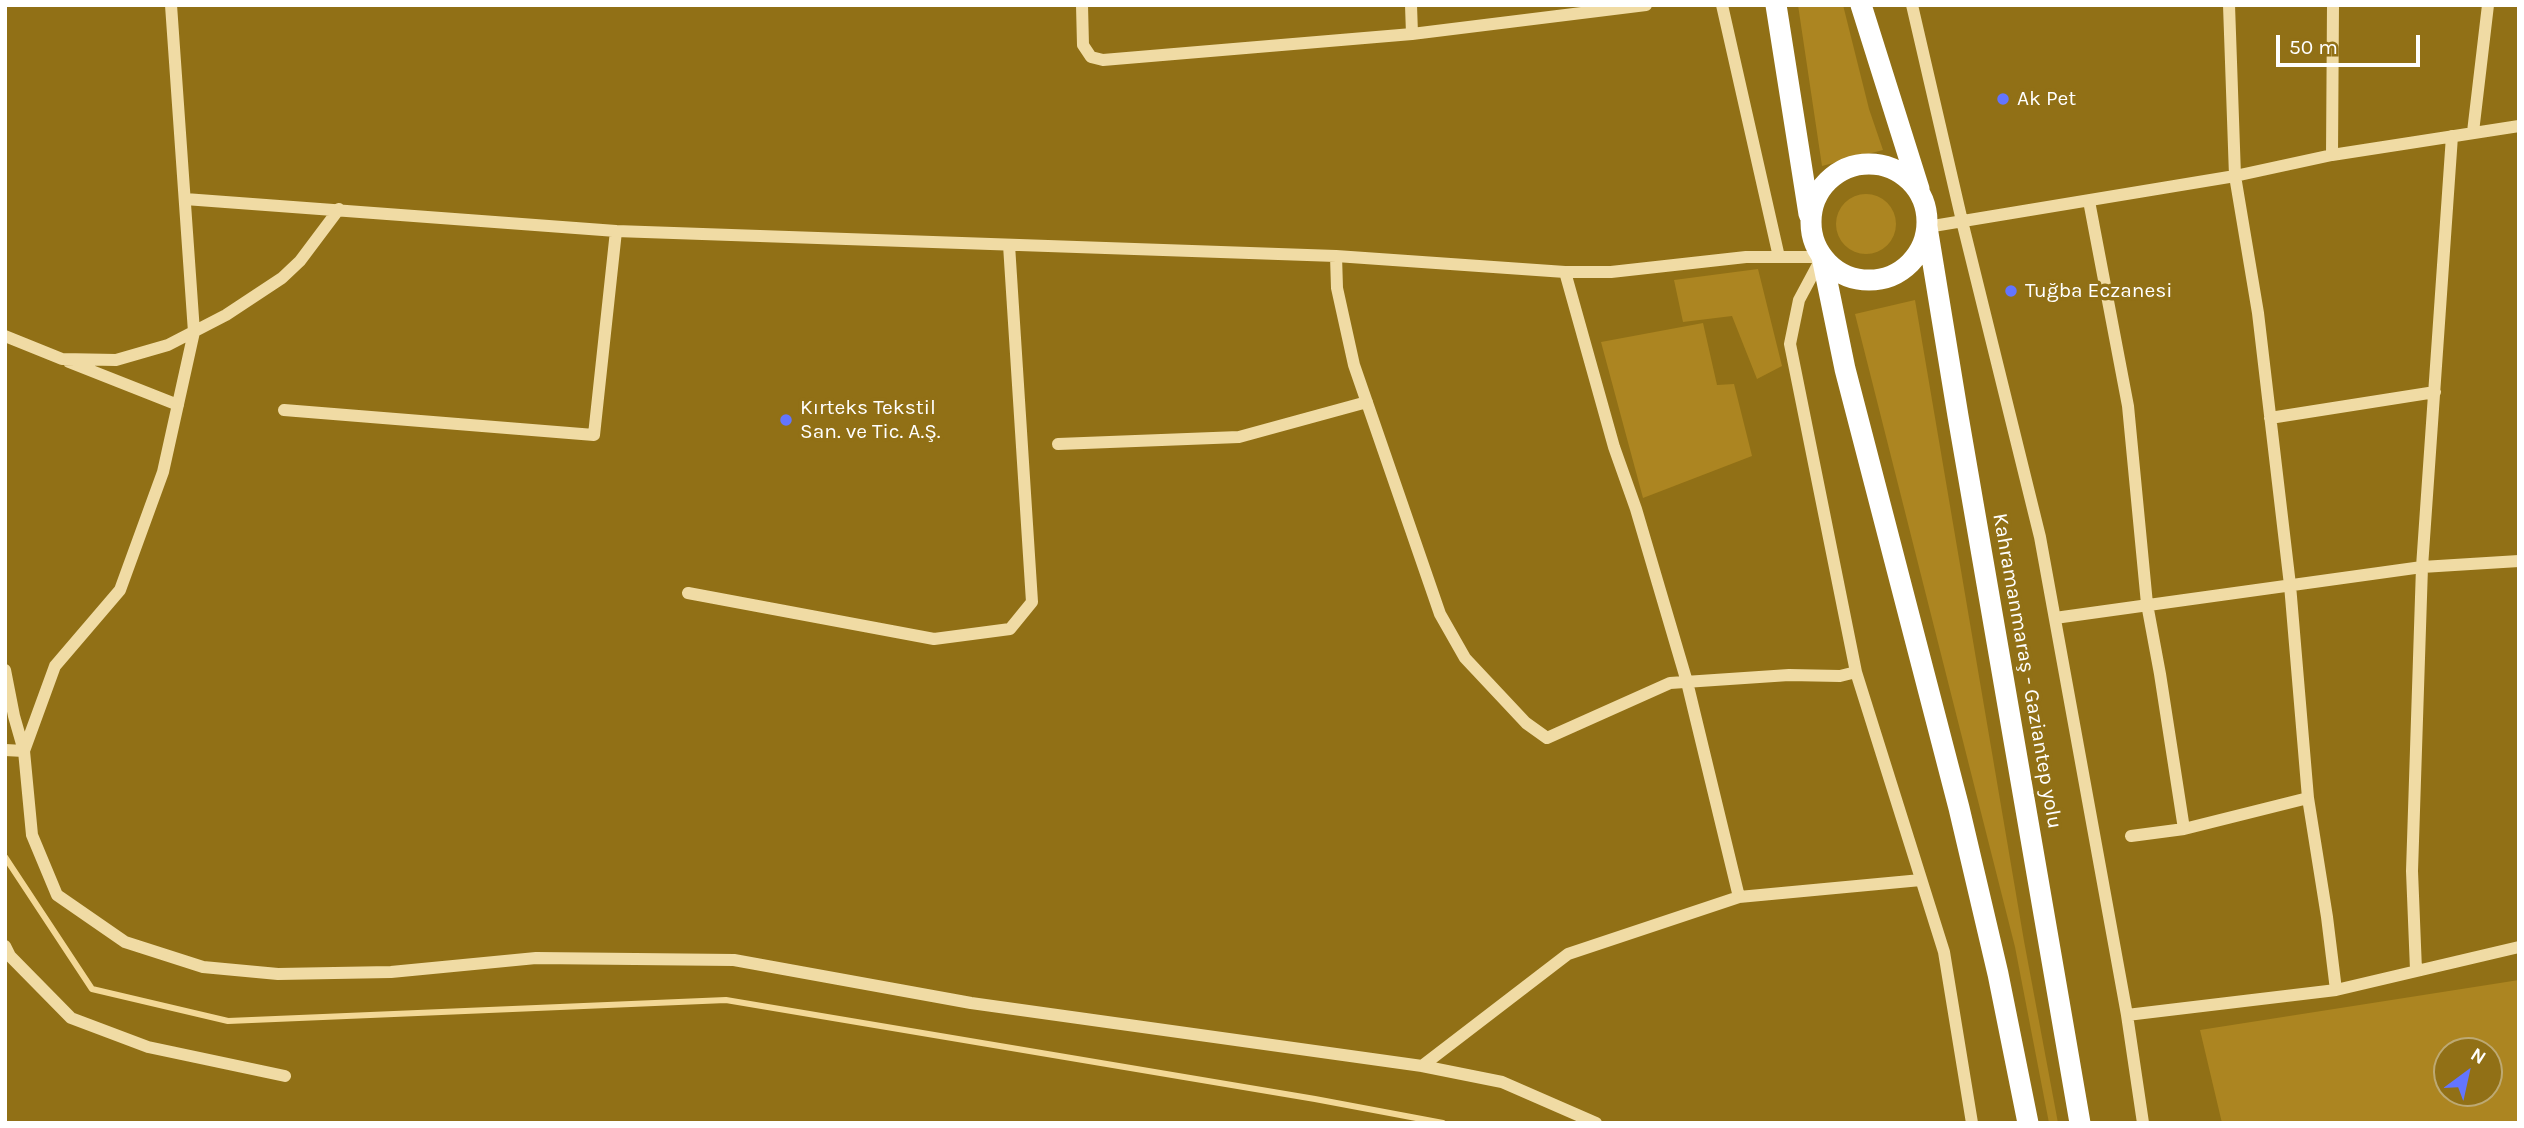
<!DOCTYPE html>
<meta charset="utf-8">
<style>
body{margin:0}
#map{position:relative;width:2524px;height:1128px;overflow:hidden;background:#917016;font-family:Karla,sans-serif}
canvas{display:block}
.frame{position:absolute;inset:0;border:7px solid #fff;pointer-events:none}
.north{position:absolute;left:2433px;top:1037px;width:70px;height:70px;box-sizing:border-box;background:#917016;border:2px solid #bda973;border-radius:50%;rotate:33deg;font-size:19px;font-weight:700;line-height:28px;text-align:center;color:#fff}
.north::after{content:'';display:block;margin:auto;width:24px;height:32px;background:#6375ff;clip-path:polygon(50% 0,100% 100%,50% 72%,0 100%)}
.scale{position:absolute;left:2276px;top:35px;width:144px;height:32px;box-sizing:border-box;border:4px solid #fff;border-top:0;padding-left:9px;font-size:21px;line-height:24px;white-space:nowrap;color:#fff;-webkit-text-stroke:5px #917016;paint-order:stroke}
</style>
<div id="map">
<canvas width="2524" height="1128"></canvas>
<div class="frame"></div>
<div class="north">N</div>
<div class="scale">50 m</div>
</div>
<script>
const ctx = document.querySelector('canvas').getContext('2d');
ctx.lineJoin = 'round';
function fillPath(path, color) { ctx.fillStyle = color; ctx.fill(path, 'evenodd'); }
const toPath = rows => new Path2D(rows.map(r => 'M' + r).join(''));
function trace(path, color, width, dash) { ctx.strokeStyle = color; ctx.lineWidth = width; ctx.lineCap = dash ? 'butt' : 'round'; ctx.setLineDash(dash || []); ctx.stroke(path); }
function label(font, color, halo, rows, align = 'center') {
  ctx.font = font + ' Karla,sans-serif'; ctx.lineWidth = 7; ctx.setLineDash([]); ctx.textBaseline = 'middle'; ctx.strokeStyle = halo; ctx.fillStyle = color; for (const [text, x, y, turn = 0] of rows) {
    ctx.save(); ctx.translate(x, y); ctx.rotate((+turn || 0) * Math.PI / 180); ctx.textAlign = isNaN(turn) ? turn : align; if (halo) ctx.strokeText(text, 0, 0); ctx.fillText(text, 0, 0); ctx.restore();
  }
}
const green = toPath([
 [1798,5,1843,5,1869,109,1883,150,1822,166],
 '1836 224a30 30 0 1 1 60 0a30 30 0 1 1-60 0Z',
 [1758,269,1782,366,1757,379,1732,316,1683,322,1674,280],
 [1915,300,2024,941,2058,1123,2049,1123,2015,947,1855,314],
 [1703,323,1717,385,1734,384,1752,456,1643,498,1601,342],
 [2519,980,2519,1123,2222,1123,2200,1030],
 [2489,1051,2489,1093,2447,1093,2447,1051]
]);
const stream = toPath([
 [5,857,92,989,228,1021,726,1000,1315,1099,1443,1123]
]);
const minor = toPath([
 [171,5,194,332,163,472,120,590,55,666,24,751,32,835,57,895,125,942,203,967,278,974,391,972,536,958,734,960,971,1003,1422,1066,1502,1082,1596,1123],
 [1082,5,1083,45,1091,57,1103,60,1412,34,1646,5],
 [1411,5,1412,34],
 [1722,5,1779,257],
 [1912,5,1962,221,2040,537,2127,1015,2143,1123],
 [2229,5,2235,176,2258,313,2290,585,2308,798,2327,917,2336,990],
 [2473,132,2488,5],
 [2332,155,2333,5],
 [185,199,616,231,1336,256,1565,272,1611,272,1746,257,1822,257,1799,300,1790,344,1856,672,1944,952,1972,1123],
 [2089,201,2128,406,2147,604,2160,674,2184,829],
 [1927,227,2235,176,2332,155,2519,126],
 [1336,256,1337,288,1354,365,1440,614,1465,658,1526,723,1547,738,1670,683,1789,675,1840,676,1856,672],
 [1565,272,1614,447,1636,509,1687,682,1739,897],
 [5,336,62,359,116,360,168,345,226,315,282,278,300,261,339,209],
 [69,362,178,405],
 [284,410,594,435,616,231],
 [2270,418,2435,392],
 [1058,444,1239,437,1367,402],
 [688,593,934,639,1010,629,1032,602,1009,245],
 [2055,618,2422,567,2519,561],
 [5,670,14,716,24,751,5,750],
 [2131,836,2184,829,2308,798],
 [5,946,10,956,71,1018,148,1047,285,1076],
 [2416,970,2412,871,2422,567,2452,136],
 [2127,1015,2336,990,2519,947],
 [1422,1066,1568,954,1739,897,1921,880]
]);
const highway = toPath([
 [1776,5,1809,214],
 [1861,5,1919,189],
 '1811 222a58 58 0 1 1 116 0a58 58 0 1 1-116 0Z',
 [1927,227,1958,416,2080,1123],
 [1822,257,1845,369,1959,808,1998,974,2028,1123]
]);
const markers = [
 [2003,99,7,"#6375ff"],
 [2011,291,7,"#6375ff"],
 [786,420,7,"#6375ff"]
];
const poiNames = [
 ["Ak Pet",2017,99],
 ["Tuğba Eczanesi",2025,291],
 ["Kırteks Tekstil",800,408],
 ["San. ve Tic. A.Ş.",800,432]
];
const streetNames = [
 ["Kahramanmaraş - Gaziantep yolu",2027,671,80]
];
fillPath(green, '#ac8521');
trace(stream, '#f3d896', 6);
trace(minor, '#f0dba4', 12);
trace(highway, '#fff', 21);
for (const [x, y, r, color] of markers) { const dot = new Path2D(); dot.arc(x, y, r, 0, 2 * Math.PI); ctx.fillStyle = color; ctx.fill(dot); trace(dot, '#917016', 2.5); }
label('21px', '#fff', '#917016', poiNames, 'left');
label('21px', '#fff', '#917016', streetNames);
</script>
